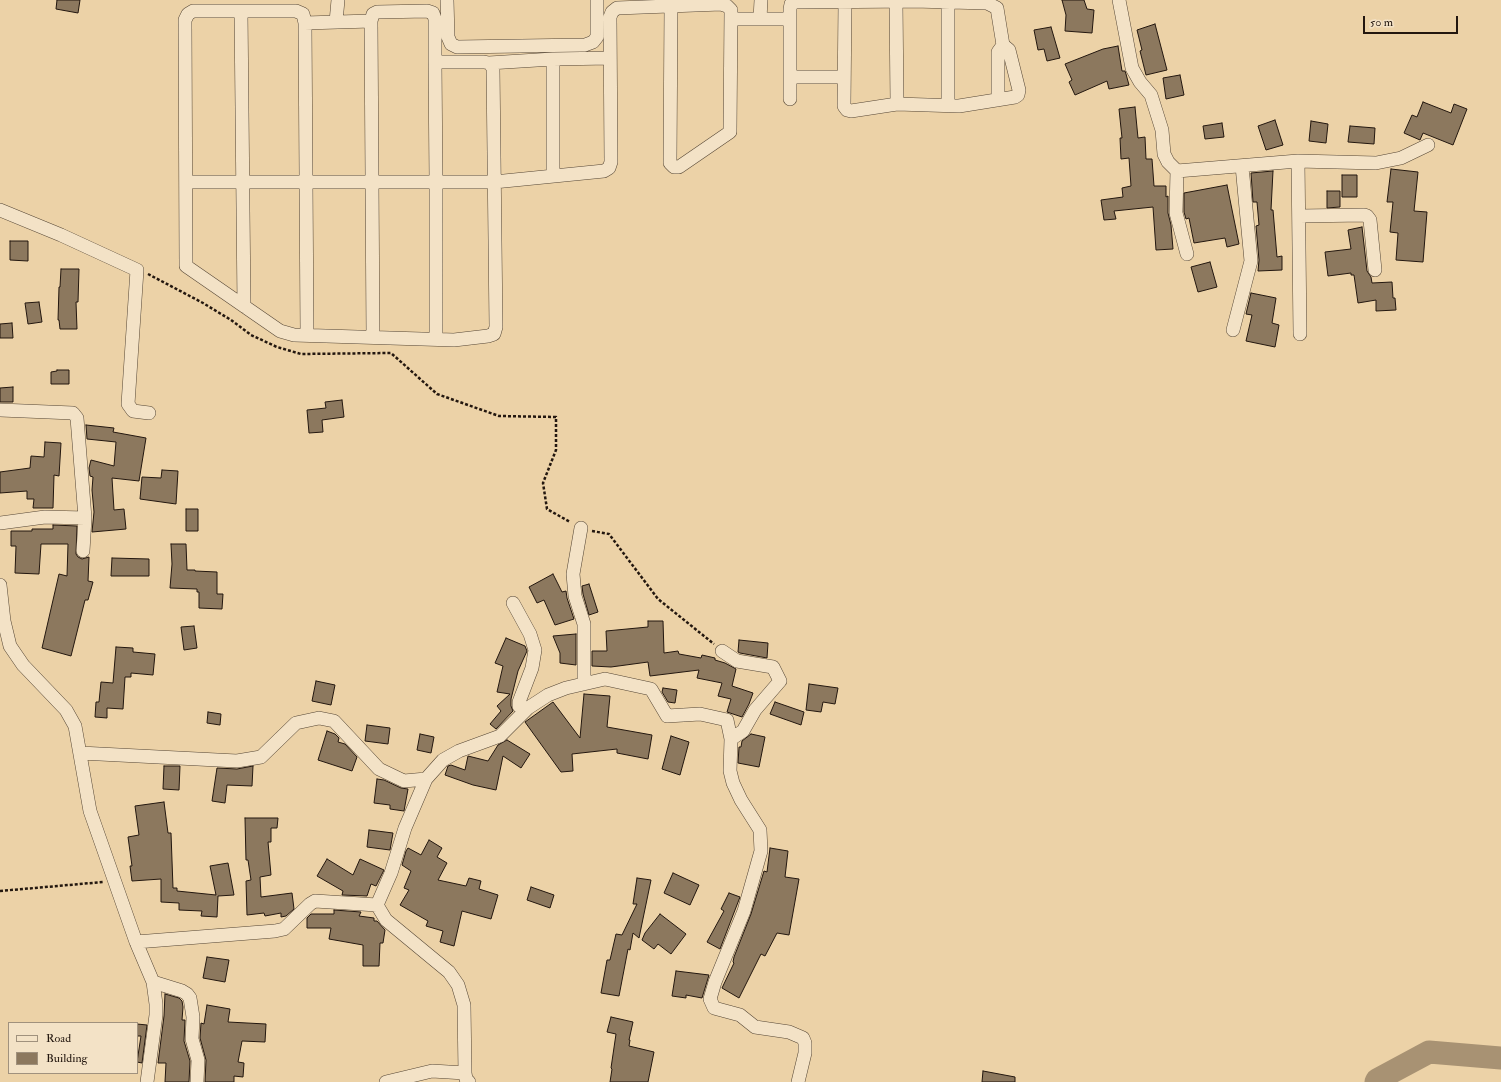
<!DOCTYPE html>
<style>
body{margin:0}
#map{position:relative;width:1501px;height:1082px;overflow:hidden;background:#ecd2a7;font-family:"IM FELL Double Pica",serif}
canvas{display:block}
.legend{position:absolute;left:8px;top:1022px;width:130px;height:52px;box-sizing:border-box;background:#f3e2c6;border:1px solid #a0917d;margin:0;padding:5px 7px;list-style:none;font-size:12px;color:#23170f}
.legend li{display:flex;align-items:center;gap:8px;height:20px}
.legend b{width:20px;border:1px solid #a0917d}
.scale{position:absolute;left:1363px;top:16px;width:95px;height:18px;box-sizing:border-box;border:2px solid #23170f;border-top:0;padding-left:5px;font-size:12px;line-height:14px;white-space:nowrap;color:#23170f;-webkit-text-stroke:3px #f3e2c6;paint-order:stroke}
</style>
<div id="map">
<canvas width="1501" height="1082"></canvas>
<ul class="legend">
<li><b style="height:5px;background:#f3e2c6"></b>Road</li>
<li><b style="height:11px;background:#8c785e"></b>Building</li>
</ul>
<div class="scale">50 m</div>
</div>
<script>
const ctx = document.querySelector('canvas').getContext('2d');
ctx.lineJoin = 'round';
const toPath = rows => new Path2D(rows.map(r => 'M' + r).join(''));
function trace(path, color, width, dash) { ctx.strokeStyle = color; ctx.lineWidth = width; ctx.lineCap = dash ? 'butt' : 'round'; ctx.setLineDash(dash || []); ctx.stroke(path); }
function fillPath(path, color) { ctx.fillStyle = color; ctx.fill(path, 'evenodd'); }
const river = toPath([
 [1376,1082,1377,1080,1429,1052,1501,1058]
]);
const building = toPath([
 [57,0,80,0,78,13,56,9,57,0],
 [1062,0,1084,0,1087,9,1094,10,1092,33,1065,31,1066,15,1062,0],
 [1155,24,1167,70,1146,75,1140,51,1142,50,1137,30,1155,24],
 [1051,27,1060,58,1047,61,1044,49,1038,50,1034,30,1051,27],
 [1118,46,1122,71,1125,71,1126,74,1129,85,1109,89,1107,81,1075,95,1069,82,1072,80,1065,64,1103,49,1118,46],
 [1180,75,1184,95,1166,99,1163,78,1180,75],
 [1423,102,1451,113,1454,104,1467,109,1453,145,1423,133,1420,140,1404,133,1412,115,1417,117,1423,102],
 [1135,107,1138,138,1145,137,1146,159,1152,159,1154,186,1166,186,1166,197,1168,196,1168,213,1171,225,1173,249,1156,250,1153,207,1114,211,1116,219,1104,220,1101,200,1123,197,1122,188,1131,186,1129,158,1121,159,1120,138,1122,138,1119,109,1135,107],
 [1275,120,1283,145,1266,150,1258,126,1275,120],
 [1311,121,1328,124,1326,143,1309,141,1311,121],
 [1222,123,1224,137,1205,139,1203,126,1222,123],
 [1350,126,1375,128,1374,144,1348,142,1350,126],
 [1391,169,1418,172,1414,211,1427,212,1423,262,1396,260,1398,233,1390,232,1393,202,1387,202,1391,169],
 [1273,171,1271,210,1273,210,1277,257,1282,256,1282,270,1258,271,1259,260,1256,226,1259,225,1257,202,1253,202,1251,173,1273,171],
 [1342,175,1357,175,1357,197,1342,197,1342,175],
 [1227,185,1239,244,1227,247,1225,238,1194,243,1189,218,1186,219,1184,212,1184,193,1227,185],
 [1327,191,1340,191,1340,207,1327,208,1327,191],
 [1362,227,1367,271,1371,277,1372,283,1392,282,1393,298,1395,298,1396,310,1376,311,1376,300,1358,303,1354,275,1351,275,1351,273,1328,276,1325,252,1351,249,1348,230,1362,227],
 [10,241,28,241,28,261,10,260,10,241],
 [1210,262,1217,287,1198,292,1191,267,1210,262],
 [61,269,79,269,78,302,76,302,77,329,60,329,59,320,58,320,59,287,60,287,61,269],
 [1251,293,1276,298,1272,323,1279,325,1275,347,1246,341,1252,315,1246,314,1251,293],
 [39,302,42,322,28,324,25,303,39,302],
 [12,323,13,338,0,338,0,324,12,323],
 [57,370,69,370,69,384,51,384,51,372,57,371,57,370],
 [13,387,13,402,0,402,0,388,13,387],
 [342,400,344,417,322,420,323,432,309,433,307,410,326,408,325,402,342,400],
 [86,425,114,428,113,432,146,438,139,481,112,478,114,510,124,509,126,529,92,532,94,512,92,490,93,477,90,476,89,468,91,460,114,466,116,442,87,439,86,425],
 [45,442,61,443,59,476,54,475,53,508,33,508,34,499,27,499,27,491,0,493,0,472,30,468,31,456,44,457,45,442],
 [162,470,178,471,176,504,140,499,142,477,161,478,162,470],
 [186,509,198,509,198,531,186,531,186,509],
 [53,525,77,526,76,554,78,557,82,559,89,557,88,581,93,582,88,600,85,600,71,656,42,648,59,574,67,576,68,544,41,544,39,574,15,573,16,546,11,546,11,531,32,531,32,529,53,529,53,525],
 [171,544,186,544,187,570,195,570,195,571,217,572,217,594,223,594,222,609,199,608,199,592,197,592,197,589,170,588,172,564,171,544],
 [112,558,149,559,149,576,111,576,112,558],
 [553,574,562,592,566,591,567,598,574,619,555,625,544,600,537,603,529,587,553,574],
 [589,584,598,612,589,615,583,594,582,586,589,584],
 [648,621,663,621,664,653,678,651,679,654,701,658,702,655,715,658,715,660,725,663,736,669,732,686,753,693,749,704,742,717,727,712,731,699,718,696,722,683,697,678,699,670,650,676,648,662,611,667,592,666,592,651,607,651,606,631,648,627,648,621],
 [194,626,197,648,184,650,181,627,194,626],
 [576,634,576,665,560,663,560,653,553,636,576,634],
 [506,638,525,646,527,651,518,671,511,699,511,706,513,711,496,729,490,724,501,711,497,706,510,694,497,692,503,666,495,663,506,638],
 [739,640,768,643,767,658,740,653,738,652,739,640],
 [116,647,133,648,133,652,155,654,153,675,131,673,131,677,125,677,123,709,107,708,107,718,95,717,96,702,99,702,101,682,113,683,116,647],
 [316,681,335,685,331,705,312,701,316,681],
 [809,684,838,688,835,704,823,702,821,712,806,710,809,684],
 [663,688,677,690,675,703,668,702,662,692,663,688],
 [584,694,610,696,607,727,652,735,648,759,617,753,617,749,572,754,573,771,561,772,525,722,553,702,580,738,584,694],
 [775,702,804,712,801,725,770,714,775,702],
 [208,712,221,714,220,725,207,723,208,712],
 [367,725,390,728,388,744,365,741,367,725],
 [327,731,335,734,339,738,338,742,345,744,357,757,352,771,318,760,327,731],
 [420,734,434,737,431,753,417,750,420,734],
 [751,734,765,737,759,767,738,763,739,747,741,747,742,741,751,734],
 [671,736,689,742,680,775,662,769,671,736],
 [507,740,530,754,521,768,503,756,496,790,473,785,445,775,448,766,451,765,465,770,468,756,488,761,498,745,507,740],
 [164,766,180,766,179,790,163,789,164,766],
 [253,766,252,786,227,785,225,803,212,801,217,768,237,769,253,766],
 [377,779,384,780,401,788,408,789,404,811,390,809,390,805,374,803,377,779],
 [164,802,168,833,171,833,173,888,177,888,177,891,216,895,210,866,228,863,234,895,218,896,217,917,201,916,202,911,179,910,179,903,161,902,161,879,132,881,130,866,132,866,128,837,139,835,135,806,164,802],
 [245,818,278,818,277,828,271,828,271,842,268,842,271,875,260,877,261,897,292,893,294,909,286,916,281,917,281,913,265,916,264,913,247,915,246,881,251,880,248,860,246,860,245,818],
 [369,830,393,833,390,850,367,847,369,830],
 [429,840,442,848,437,857,447,863,438,880,466,886,469,878,481,881,479,889,498,895,491,919,462,911,454,946,440,942,443,931,426,926,428,921,400,905,409,890,404,888,411,871,402,865,406,851,408,848,421,855,429,840],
 [770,848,788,851,785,877,799,879,789,935,777,933,765,956,761,954,739,998,722,988,734,963,733,962,734,957,751,914,764,871,767,872,770,848],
 [327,859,353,875,360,859,384,870,376,886,371,884,367,896,342,895,343,891,317,876,327,859],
 [673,873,699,885,690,905,664,893,673,873],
 [637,878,651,880,639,938,633,933,630,950,628,949,619,996,601,993,607,960,610,960,616,934,622,935,637,904,633,904,637,878],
 [531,887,554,895,550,908,527,900,531,887],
 [729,893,740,897,720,949,707,942,724,911,721,909,729,893],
 [334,910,361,912,359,916,374,918,374,921,377,921,385,930,383,943,380,943,379,966,363,966,363,945,329,939,331,928,307,928,307,918,311,914,334,914,334,910],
 [660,914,686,934,671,954,658,944,654,949,642,940,645,933,660,914],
 [207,957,229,960,225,982,203,978,207,957],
 [676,971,709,975,702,998,686,995,686,998,672,996,676,971],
 [165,994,179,998,182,1001,183,1007,182,1020,185,1020,184,1041,190,1061,189,1082,165,1082,166,1063,158,1063,164,1016,165,994],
 [207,1005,230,1009,228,1022,266,1024,265,1042,242,1041,238,1062,244,1063,243,1077,234,1076,234,1082,205,1082,206,1060,200,1038,201,1023,204,1024,207,1005],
 [611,1017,633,1022,629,1040,630,1040,629,1046,654,1052,648,1082,610,1082,612,1069,611,1068,616,1034,607,1032,611,1017],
 [137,1024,147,1025,142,1063,137,1062,141,1036,137,1036,137,1024],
 [983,1071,1015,1077,1015,1082,982,1082,983,1071]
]);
const path = toPath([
 [148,274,203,303,231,320,251,335,277,347,301,354,391,353,437,394,499,416,556,417,556,450,543,483,547,509,570,522],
 [592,531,609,534,658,599,714,644],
 [0,891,103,882]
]);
const street = toPath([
 [447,0,448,37,451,44,457,47,585,45,593,42,597,37,597,0],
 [1119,0,1132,68,1140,82,1151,95,1162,130,1164,154,1168,162,1177,171,1298,161,1376,163,1401,158,1428,145],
 [896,1,897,104],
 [845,2,844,106,847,110,851,111,897,104,959,106,1015,97,1018,95,1019,90,1009,50,1003,45],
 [241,11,244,306],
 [731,19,790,19],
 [760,19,761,0],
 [371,21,373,337],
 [336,22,338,0],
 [305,23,307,335],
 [553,59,553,176],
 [435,62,484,62,489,63,493,68,496,327,494,334,488,336,454,340,294,335,280,331,186,266,185,20,188,14,193,11,296,11,303,14,305,23,371,21,373,14,377,12,427,11,433,13,435,19,435,62,436,182,436,339],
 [489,63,553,59,610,58],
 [790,77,844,77],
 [790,99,790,9,791,4,796,2,914,1,987,3,997,8,1003,45,998,52,998,100],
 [948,106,948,2],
 [1298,161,1300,334],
 [1177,171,1176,213,1187,254],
 [186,182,494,182,604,171,609,168,611,162,610,17,612,12,617,8,721,4,727,6,731,10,730,132,679,167,674,167,670,163,671,6],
 [0,210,61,235,137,270,128,404,133,411,149,413],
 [1300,216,1364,215,1367,216,1370,220,1375,270],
 [1233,330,1251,261,1242,166],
 [0,410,73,413,77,418,85,518],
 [0,523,45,517,85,518,83,551],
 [581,528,573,574,575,596,584,624,584,684],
 [0,585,4,621,10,646,23,665,66,710,75,726,90,811,136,942,153,982,156,1004,156,1015,147,1082],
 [513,603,530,634,535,650,532,668,519,702,519,706,528,708],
 [722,651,737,661,773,667,780,681,755,710,743,731,731,739],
 [80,753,237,761,261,757,296,723,319,718,334,721,379,769,404,781,426,779],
 [377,905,391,873,405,828,426,779,443,760,459,751,500,736,528,708,548,695,566,688,605,679,651,689,667,716,700,714,727,720,731,739,730,771,733,783,741,800,760,830,761,851,744,911,715,982,710,999,714,1008,740,1015,755,1027,789,1032,803,1038,805,1043,805,1053,798,1082],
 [377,905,386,920,449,972,458,985,464,1005,465,1073,466,1079,469,1082],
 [136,942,275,931,284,929,310,904,315,901,377,905],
 [153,982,182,991,187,994,190,998,193,1017,192,1039,198,1060,197,1082],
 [386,1082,432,1071,465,1073]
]);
trace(river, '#a89273', 23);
fillPath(building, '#8c785e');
trace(building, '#23170f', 1);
trace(street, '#554635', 14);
trace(path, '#23170f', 2.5, [3, 2]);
trace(street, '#f3e2c6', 13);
</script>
